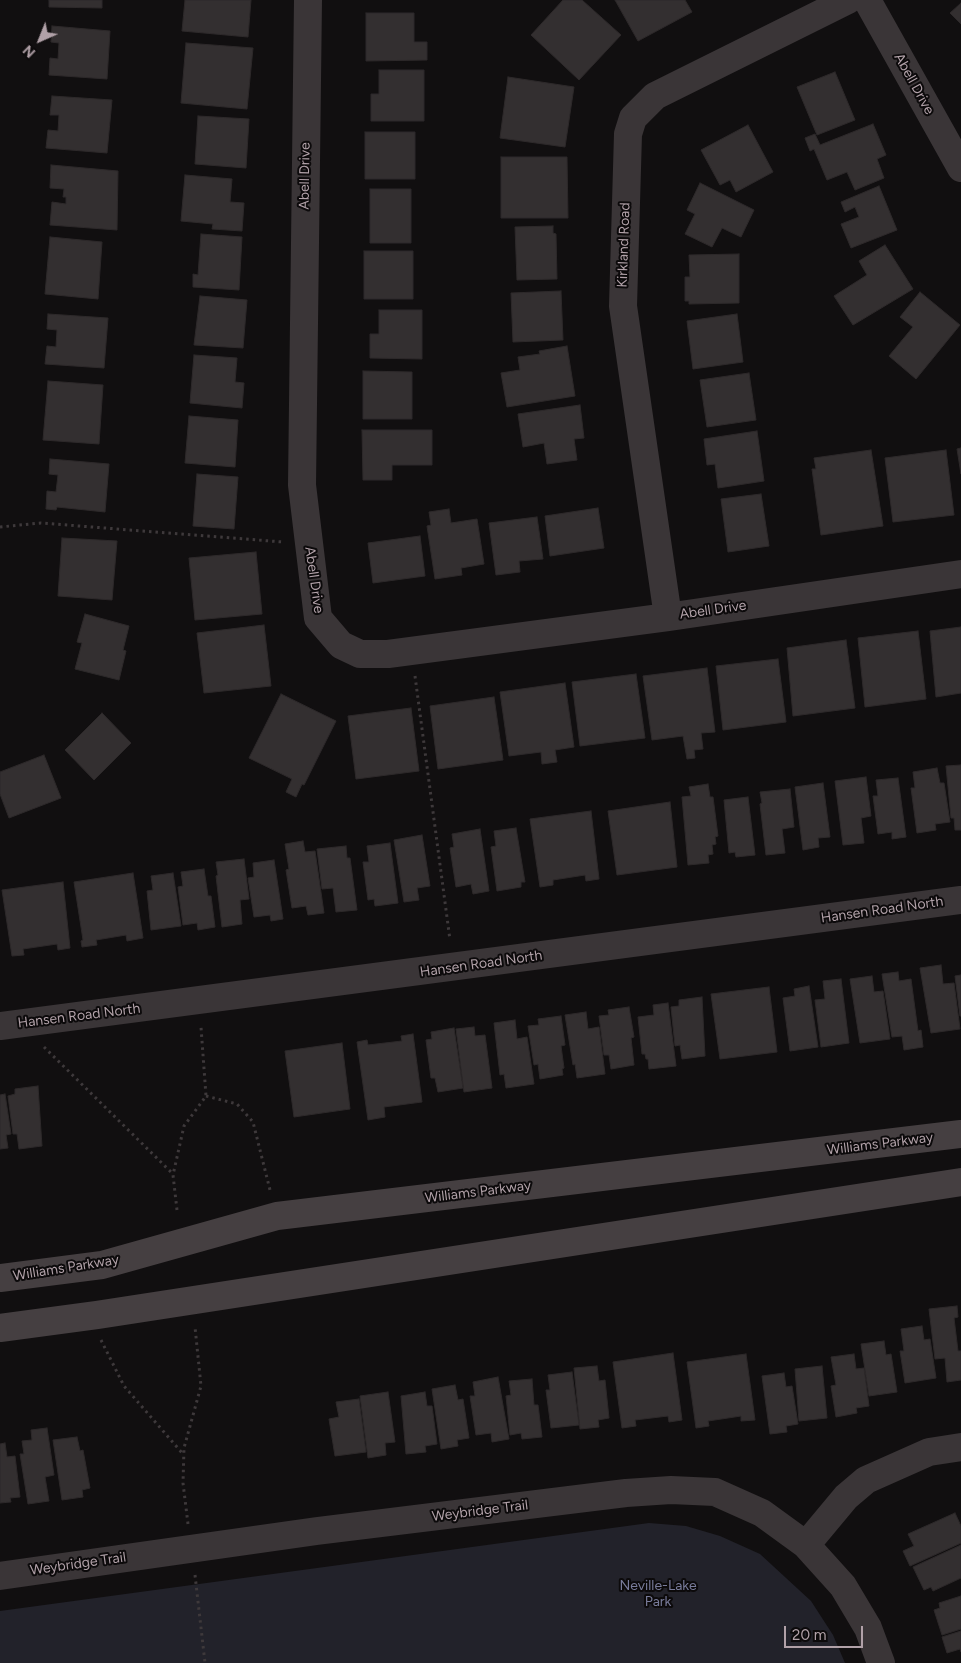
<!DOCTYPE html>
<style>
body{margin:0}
#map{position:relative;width:961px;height:1663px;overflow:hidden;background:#110f10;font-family:Figtree,sans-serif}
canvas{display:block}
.north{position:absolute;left:15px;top:15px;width:50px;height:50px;-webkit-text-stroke:4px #0c0a0b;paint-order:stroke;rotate:224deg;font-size:14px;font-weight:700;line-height:20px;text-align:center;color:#b1a1a8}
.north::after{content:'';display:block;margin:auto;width:18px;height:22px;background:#b1a1a8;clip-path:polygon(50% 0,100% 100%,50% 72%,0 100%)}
.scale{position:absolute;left:784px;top:1626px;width:79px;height:22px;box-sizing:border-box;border:2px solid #b1a1a8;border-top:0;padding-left:6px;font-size:15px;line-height:18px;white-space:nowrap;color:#b1a1a8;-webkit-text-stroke:4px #0c0a0b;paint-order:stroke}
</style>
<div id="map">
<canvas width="961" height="1663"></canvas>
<div class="north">N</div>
<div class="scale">20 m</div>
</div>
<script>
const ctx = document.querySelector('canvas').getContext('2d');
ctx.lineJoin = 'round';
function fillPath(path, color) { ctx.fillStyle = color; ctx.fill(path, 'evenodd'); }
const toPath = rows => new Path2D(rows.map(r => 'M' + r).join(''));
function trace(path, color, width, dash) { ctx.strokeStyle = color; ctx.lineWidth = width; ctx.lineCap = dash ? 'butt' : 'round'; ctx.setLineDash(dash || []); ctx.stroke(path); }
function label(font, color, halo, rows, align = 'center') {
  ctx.font = font + ' Figtree,sans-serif'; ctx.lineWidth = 4; ctx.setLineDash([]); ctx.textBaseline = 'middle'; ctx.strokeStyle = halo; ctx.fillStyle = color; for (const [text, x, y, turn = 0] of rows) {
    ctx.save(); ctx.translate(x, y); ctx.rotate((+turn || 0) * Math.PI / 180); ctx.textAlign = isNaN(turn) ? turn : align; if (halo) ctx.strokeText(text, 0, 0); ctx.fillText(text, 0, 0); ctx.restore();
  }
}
const green = toPath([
 [649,1523,686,1526,720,1536,760,1554,811,1601,833,1635,845,1663,0,1663,0,1611]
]);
const building = toPath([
 [49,0,102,0,102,8,49,7,49,0],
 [185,0,251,0,248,37,182,31,185,0],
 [563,0,582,0,621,35,579,80,531,35,563,0],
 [615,0,685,0,692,12,638,41,615,0],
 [961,3,961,24,950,13,961,3],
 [366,13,414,13,414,42,427,42,427,60,366,61,366,13],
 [52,26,110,31,107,79,49,75,50,58,58,59,59,43,51,42,52,26],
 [186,43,253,48,247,109,181,103,186,43],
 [379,70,424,70,424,121,371,121,371,94,379,94,379,70],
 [835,72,855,120,817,135,797,87,835,72],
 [508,77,574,87,565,147,500,138,508,77],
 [52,96,112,100,107,153,46,148,48,130,58,131,59,115,50,115,52,96],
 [198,116,249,119,246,168,195,164,198,116],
 [873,124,886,155,877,159,884,178,855,190,847,172,827,180,814,149,810,151,805,138,815,134,820,145,873,124],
 [748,125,773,172,736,192,730,180,720,185,701,150,748,125],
 [365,132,415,132,415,179,365,179,365,132],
 [501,157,567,157,568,218,501,218,501,157],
 [51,165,118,171,117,230,50,225,52,202,66,204,66,197,63,197,64,189,50,188,51,165],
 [185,175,232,179,230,202,244,203,242,231,212,229,213,224,181,221,185,175],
 [700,183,754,210,741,237,722,228,712,247,685,234,695,214,687,210,700,183],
 [879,186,897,230,851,248,841,224,859,217,855,207,845,212,841,202,879,186],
 [370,189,411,189,411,243,370,243,370,189],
 [553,226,553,233,556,234,557,279,517,280,515,227,553,226],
 [201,234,242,237,239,290,193,287,193,274,198,275,201,234],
 [50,237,102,242,98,299,45,294,50,237],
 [885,245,913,289,853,325,834,296,867,275,859,261,885,245],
 [364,251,413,251,413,299,364,299,364,251],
 [739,254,739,303,689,304,689,301,685,301,685,277,690,277,689,255,739,254],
 [561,291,563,340,513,342,511,293,561,291],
 [920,292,960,325,916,379,889,356,913,327,900,317,920,292],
 [200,296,247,300,243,348,194,345,200,296],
 [379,310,422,310,422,359,370,358,370,334,379,334,379,310],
 [48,314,108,318,104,368,45,364,47,346,56,347,57,330,47,329,48,314],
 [737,314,743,362,693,369,687,321,737,314],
 [567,346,575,396,507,407,501,373,520,370,518,357,540,354,539,351,567,346],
 [194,355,237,358,235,382,244,383,242,408,190,403,194,355],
 [363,371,412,372,412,419,363,419,363,371],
 [749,373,756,420,707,427,700,380,749,373],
 [48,381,103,385,99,444,43,440,48,381],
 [580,405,584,438,574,439,577,460,547,464,544,443,523,447,518,414,580,405],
 [189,416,238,420,235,467,185,463,189,416],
 [362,430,432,430,432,465,392,465,392,480,363,480,362,430],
 [757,431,764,481,718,488,715,464,707,465,704,439,757,431],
 [961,448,961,474,957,449,961,448],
 [871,450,883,526,821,535,812,469,816,469,814,458,871,450],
 [946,450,954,515,893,522,885,458,946,450],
 [50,459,109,464,105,512,57,507,56,510,46,509,47,491,56,492,58,475,49,474,50,459],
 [197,474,238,477,234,529,193,526,197,474],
 [761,494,769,546,728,552,721,499,761,494],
 [598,508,604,548,550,556,545,516,598,508],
 [449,509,451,523,477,519,484,564,461,568,462,575,435,579,427,526,431,525,429,512,449,509],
 [537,517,543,559,519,561,520,572,496,575,489,523,537,517],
 [420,536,425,576,373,583,368,543,420,536],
 [62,538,117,541,112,600,58,596,62,538],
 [256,552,262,614,195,620,189,558,256,552],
 [85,614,129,626,123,650,126,651,119,680,75,669,82,643,77,642,85,614],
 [264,625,271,686,204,693,197,633,264,625],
 [961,627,961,693,936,697,930,631,961,627],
 [918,631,926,699,865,707,858,638,918,631],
 [846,640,855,708,793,716,787,648,846,640],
 [778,659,786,722,723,730,716,666,778,659],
 [707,668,715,732,701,733,703,749,694,750,695,758,687,759,683,736,652,740,643,676,707,668],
 [636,674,645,738,580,746,572,682,636,674],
 [565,683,574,747,555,750,557,762,542,764,541,752,509,756,500,692,565,683],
 [281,694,336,721,304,785,302,784,296,797,286,792,292,779,249,758,281,694],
 [494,697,503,760,438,769,430,706,494,697],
 [411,708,419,771,356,779,348,716,411,708],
 [102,713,131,743,94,780,65,750,102,713],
 [44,755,61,798,9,818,0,794,0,772,44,755],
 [961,765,961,830,955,830,954,818,951,818,946,766,961,765],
 [937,768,940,783,944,783,950,822,935,824,936,830,917,833,911,788,915,788,913,772,937,768],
 [866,777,871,816,861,818,864,843,843,845,835,781,866,777],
 [898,778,906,837,892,839,892,832,878,834,873,796,878,796,876,780,898,778],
 [823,783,830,837,818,838,819,847,803,850,795,787,823,783],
 [708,784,710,797,713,797,718,836,715,837,716,844,712,845,713,854,708,855,709,863,688,865,682,797,691,796,689,787,708,784],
 [790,789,794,827,782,829,785,853,766,855,760,804,762,803,760,792,790,789],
 [748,797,755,855,736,857,735,852,729,853,724,800,748,797],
 [670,802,677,867,617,875,608,811,670,802],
 [591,811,599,879,586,881,585,875,553,880,553,885,540,887,530,819,591,811],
 [516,828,525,882,521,882,521,887,497,891,491,847,496,846,494,831,516,828],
 [480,829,489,891,473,894,471,884,456,887,450,848,454,847,452,834,480,829],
 [422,835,430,886,417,888,419,900,404,902,394,840,422,835],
 [303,841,305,852,315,851,324,913,308,915,306,906,292,908,286,870,289,869,285,844,303,841],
 [390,843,398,903,375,906,374,899,368,900,363,862,369,862,367,846,390,843],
 [346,846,347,858,350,858,357,910,336,912,333,888,322,889,317,849,346,846],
 [244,859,249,899,240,900,242,924,222,927,216,876,218,875,216,862,244,859],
 [274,860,283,919,271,921,270,915,254,917,248,878,254,877,253,863,274,860],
 [204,869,208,896,211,896,215,927,198,930,197,923,183,925,178,887,183,886,181,872,204,869],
 [133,873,143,938,127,941,126,935,96,940,97,945,82,947,81,941,83,940,74,882,133,873],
 [173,873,181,926,151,930,147,891,153,890,151,876,173,873],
 [63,882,70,948,58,950,57,944,23,949,24,955,12,956,2,890,63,882],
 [941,965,943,984,954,983,960,1029,931,1033,920,968,941,965],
 [898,972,899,981,911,979,918,1031,921,1030,923,1047,904,1050,902,1036,892,1037,882,974,898,972],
 [961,975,961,1016,960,1016,955,976,961,975],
 [872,976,874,992,883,991,890,1039,860,1043,850,979,872,976],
 [841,979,849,1043,821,1047,815,1000,825,999,823,981,841,979],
 [809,986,818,1047,790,1051,783,998,795,996,794,989,809,986],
 [769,987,777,1052,720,1059,711,994,769,987],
 [702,997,705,1056,682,1059,680,1045,675,1046,671,1007,679,1006,679,1000,702,997],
 [668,1003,676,1066,649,1069,648,1059,646,1059,645,1054,642,1054,638,1017,654,1015,653,1005,668,1003],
 [629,1007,634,1037,631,1038,634,1065,611,1069,609,1055,604,1055,599,1016,609,1015,608,1010,629,1007],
 [586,1012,588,1029,599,1027,605,1074,577,1078,575,1064,573,1065,565,1015,586,1012],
 [561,1016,565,1045,561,1046,564,1068,562,1069,563,1075,540,1079,538,1064,534,1065,528,1026,539,1025,538,1019,561,1016],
 [515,1020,517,1039,527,1037,534,1084,506,1088,504,1074,500,1075,494,1023,515,1020],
 [474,1027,475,1036,485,1035,492,1088,464,1092,456,1029,474,1027],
 [454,1028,463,1088,438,1092,435,1078,431,1078,426,1040,432,1039,431,1032,454,1028],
 [413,1034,422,1102,384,1107,385,1117,368,1120,357,1042,367,1040,368,1045,402,1041,401,1036,413,1034],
 [342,1043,350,1109,294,1117,285,1051,342,1043],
 [38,1086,42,1146,19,1149,17,1134,13,1134,8,1096,15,1094,15,1089,38,1086],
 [5,1094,11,1134,6,1135,8,1148,0,1149,0,1095,5,1094],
 [957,1306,958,1317,954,1318,958,1351,961,1351,961,1380,947,1382,945,1358,935,1359,929,1309,957,1306],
 [922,1326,924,1340,930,1339,936,1378,905,1383,900,1351,904,1351,901,1329,922,1326],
 [884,1341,886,1355,891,1354,897,1392,869,1396,861,1344,884,1341],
 [673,1353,682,1420,669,1422,668,1416,635,1420,636,1426,622,1428,613,1362,673,1353],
 [746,1354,755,1420,741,1421,741,1416,728,1418,708,1421,709,1426,696,1428,687,1362,746,1354],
 [854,1354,856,1369,864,1368,869,1406,856,1408,857,1413,836,1417,831,1386,836,1385,831,1357,854,1354],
 [597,1366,599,1381,605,1380,609,1418,598,1420,599,1427,580,1429,574,1368,597,1366],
 [822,1366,827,1418,799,1421,795,1369,822,1366],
 [572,1372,579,1425,551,1428,546,1390,550,1390,548,1375,572,1372],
 [784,1373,786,1387,792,1386,798,1424,786,1426,787,1432,770,1434,762,1376,784,1373],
 [498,1377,509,1439,492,1442,491,1433,476,1435,470,1396,475,1396,473,1382,498,1377],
 [532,1379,534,1405,538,1405,542,1437,522,1439,521,1433,510,1435,506,1396,511,1395,509,1381,532,1379],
 [455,1385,458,1400,463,1399,469,1438,457,1440,458,1446,441,1449,432,1389,455,1385],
 [388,1392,395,1442,385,1443,386,1455,368,1458,360,1396,388,1392],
 [425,1392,427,1406,432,1406,437,1444,425,1446,426,1452,406,1454,401,1396,425,1392],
 [359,1399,366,1452,335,1456,329,1419,339,1417,336,1402,359,1399],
 [47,1428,54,1475,45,1477,49,1501,28,1504,20,1454,24,1454,22,1441,32,1440,31,1430,47,1428],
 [77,1437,80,1451,83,1450,90,1488,82,1490,83,1497,62,1500,53,1440,77,1437],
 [5,1443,7,1457,15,1456,20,1497,10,1498,11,1502,0,1503,0,1444,5,1443],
 [955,1513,961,1526,961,1543,910,1566,903,1551,914,1546,908,1534,955,1513],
 [961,1545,961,1578,933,1591,931,1587,924,1590,913,1567,961,1545],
 [961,1596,961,1629,942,1635,934,1610,940,1608,939,1603,961,1596],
 [961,1631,961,1652,960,1649,947,1653,942,1637,961,1631]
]);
const path = toPath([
 [0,527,41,523,283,542],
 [415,676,450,940],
 [44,1047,173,1174],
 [206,1096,237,1104,253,1122,270,1190],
 [177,1210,173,1175,184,1126,206,1096,201,1027],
 [101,1340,124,1386,183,1454],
 [188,1524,183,1483,184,1448,201,1386,195,1327],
 [195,1575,205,1663]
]);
const street = toPath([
 [308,0,302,485,318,618,341,645,360,654,388,654,668,617,961,574],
 [867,0,961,168],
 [668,617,623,306,628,134,633,118,655,96,848,0],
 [0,1026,961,900],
 [806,1545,846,1497,866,1480,929,1452,961,1447],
 [0,1576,317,1531,626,1493,671,1490,715,1492,762,1513,806,1545,843,1586,868,1628,881,1663]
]);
const secondary = toPath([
 [0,1278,102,1265,277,1216,961,1134],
 [0,1328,97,1315,961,1182]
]);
const streetNames = [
 ["Abell Drive",914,84,61],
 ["Abell Drive",305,176,-89],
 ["Kirkland Road",624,245,-88],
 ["Abell Drive",314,580,82],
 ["Abell Drive",713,610,-8],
 ["Hansen Road North",882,910,-8],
 ["Hansen Road North",481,964,-8],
 ["Hansen Road North",79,1016,-7],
 ["Williams Parkway",880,1144,-7],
 ["Williams Parkway",478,1192,-7],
 ["Williams Parkway",66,1268,-9],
 ["Weybridge Trail",480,1511,-7],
 ["Weybridge Trail",78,1564,-8]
];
const parkNames = [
 ["Neville-Lake",658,1586],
 ["Park",658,1602]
];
fillPath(green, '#22222a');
fillPath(building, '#332f30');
trace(building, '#2d292a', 1);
trace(path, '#3e393b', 3, [2.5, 4]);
trace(street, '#3a3537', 28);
trace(secondary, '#453f41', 28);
label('14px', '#b1a1a8', '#0c0a0b', streetNames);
label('14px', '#797c9b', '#0c0a0b', parkNames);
</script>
